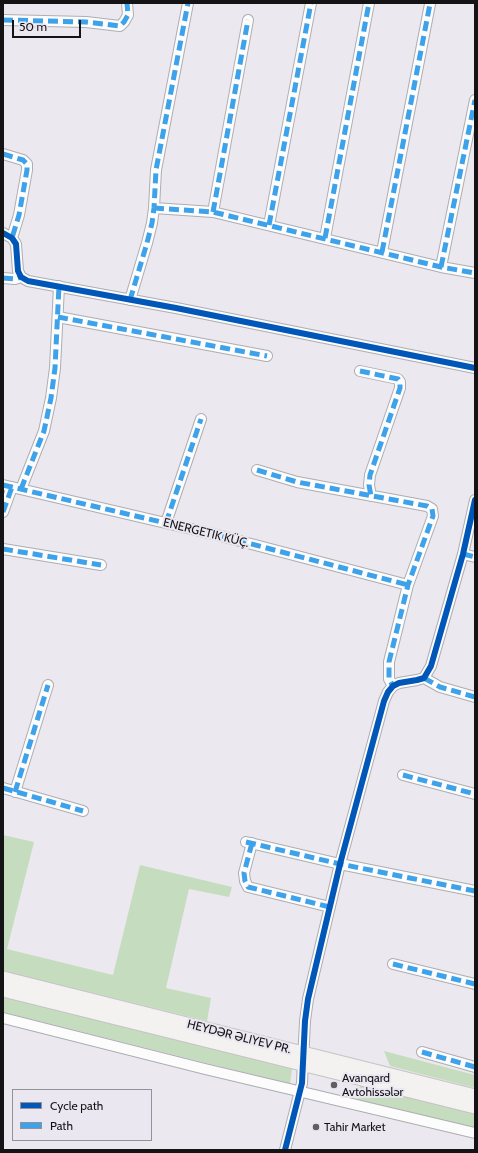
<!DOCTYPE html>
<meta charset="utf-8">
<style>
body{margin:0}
#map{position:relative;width:478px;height:1153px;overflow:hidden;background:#ebe9ef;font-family:Cabin,sans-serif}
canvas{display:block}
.frame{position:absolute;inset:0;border:4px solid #141316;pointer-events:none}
.legend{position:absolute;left:12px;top:1089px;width:140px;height:52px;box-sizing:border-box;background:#eae7f1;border:1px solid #949299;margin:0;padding:5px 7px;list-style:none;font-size:12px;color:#141316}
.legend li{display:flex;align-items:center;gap:8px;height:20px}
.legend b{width:20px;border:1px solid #949299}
.scale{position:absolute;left:12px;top:20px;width:69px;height:18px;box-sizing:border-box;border:2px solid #141316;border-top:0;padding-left:5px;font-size:12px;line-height:14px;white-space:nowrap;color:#141316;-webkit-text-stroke:3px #eae7f1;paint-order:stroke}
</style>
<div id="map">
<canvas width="478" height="1153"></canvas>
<div class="frame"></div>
<ul class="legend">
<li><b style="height:5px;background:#0057b8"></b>Cycle path</li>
<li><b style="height:5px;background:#3da2ea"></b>Path</li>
</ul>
<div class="scale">50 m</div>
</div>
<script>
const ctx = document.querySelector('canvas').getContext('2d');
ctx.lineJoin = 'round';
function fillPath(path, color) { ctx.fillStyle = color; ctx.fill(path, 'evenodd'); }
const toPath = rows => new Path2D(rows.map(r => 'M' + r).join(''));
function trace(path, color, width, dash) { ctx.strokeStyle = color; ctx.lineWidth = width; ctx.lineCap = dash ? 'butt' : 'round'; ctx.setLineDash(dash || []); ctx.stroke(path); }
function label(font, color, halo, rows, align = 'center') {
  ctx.font = font + ' Cabin,sans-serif'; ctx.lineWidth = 4; ctx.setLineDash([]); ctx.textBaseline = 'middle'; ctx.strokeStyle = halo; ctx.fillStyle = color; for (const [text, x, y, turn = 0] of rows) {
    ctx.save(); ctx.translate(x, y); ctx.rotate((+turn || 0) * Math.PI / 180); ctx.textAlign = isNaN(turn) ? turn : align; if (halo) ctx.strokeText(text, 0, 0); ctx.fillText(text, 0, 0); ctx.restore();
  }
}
const green = toPath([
 [3,835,34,842,7,949,113,975,140,865,232,887,229,897,189,889,166,988,211,998,207,1021,3,971],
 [3,996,292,1069,290,1084,3,1012],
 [384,1051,475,1075,475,1088,390,1066],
 [360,1085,475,1113,475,1128,357,1100]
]);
const minor = toPath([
 [3,20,86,22,120,26,124,22,128,15,127,3],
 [3,154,23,160,27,164,27,170,19,215,12,238],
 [154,208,213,212,441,267,475,273],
 [213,212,248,20],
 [269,225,311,3],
 [3,233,12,238,16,244,18,271,21,277,28,281,176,308,475,368],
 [325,238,369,3],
 [382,252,430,4],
 [441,267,475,100],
 [3,278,15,279,21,277],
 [130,300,147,243,152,223,154,208,156,170,188,3],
 [58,317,267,356],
 [360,371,398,379,400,382,400,388,370,475,369,485,371,496],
 [257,470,297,482,427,506,432,509,433,516,408,585,389,662,389,679,393,686],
 [3,485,217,535,408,585],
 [21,489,44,431,51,398,55,368,59,286],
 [3,512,12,487],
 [166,523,201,419],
 [3,549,101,565],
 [463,554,475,557],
 [424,678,440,687,475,697],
 [403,775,475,794],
 [3,788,83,811],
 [15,792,48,685],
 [246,842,340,864,475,891],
 [252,843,244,873,245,881,248,887,330,907],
 [393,964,475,984],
 [3,1018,205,1069,475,1133],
 [422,1052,475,1067],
 [285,1150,302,1083,305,1021,308,999,340,864,384,701,388,692,393,686,399,683,417,680,424,678,431,666,463,554,475,500]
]);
const major = toPath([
 [3,978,475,1096],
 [3,990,475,1107]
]);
const quiet = toPath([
 [3,20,86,22,120,26,124,22,128,15,127,3],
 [3,154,23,160,27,164,27,170,19,215,12,238],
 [154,208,213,212,441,267,475,273],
 [213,212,248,20],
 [269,225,311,3],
 [325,238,369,3],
 [382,252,430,4],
 [441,267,475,100],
 [3,278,15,279,21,277],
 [130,300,147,243,152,223,154,208,156,170,188,3],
 [58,317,267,356],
 [360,371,398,379,400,382,400,388,370,475,369,485,371,496],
 [257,470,297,482,427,506,432,509,433,516,408,585,389,662,389,679,393,686],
 [3,485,217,535,408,585],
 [21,489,44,431,51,398,55,368,59,286],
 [3,512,12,487],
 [166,523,201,419],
 [3,549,101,565],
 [463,554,475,557],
 [424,678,440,687,475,697],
 [403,775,475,794],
 [3,788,83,811],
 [15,792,48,685],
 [246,842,340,864,475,891],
 [252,843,244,873,245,881,248,887,330,907],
 [393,964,475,984],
 [422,1052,475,1067]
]);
const cycleway = toPath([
 [3,233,12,238,16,244,18,271,21,277,28,281,176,308,475,368],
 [285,1150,302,1083,305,1021,308,999,340,864,384,701,388,692,393,686,399,683,417,680,424,678,431,666,463,554,475,500]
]);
const markers = [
 [334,1085,4,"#5f5e62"],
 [316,1127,4,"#5f5e62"]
];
const streetNames = [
 ["ENERGETIK KÜÇ.",206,533,14],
 ["HEYDƏR ƏLIYEV PR.",239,1037,14]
];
const poiNames = [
 ["Avanqard",342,1078],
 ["Avtohissələr",342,1092],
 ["Tahir Market",324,1127]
];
fillPath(green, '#c5ddbe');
trace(minor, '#aeadb1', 12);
trace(major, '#c4c3c6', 15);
trace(minor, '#fcfcfd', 10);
trace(major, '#f4f2f0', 13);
trace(quiet, '#3da2ea', 5, [10, 5]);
trace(cycleway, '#0057b8', 6);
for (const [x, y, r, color] of markers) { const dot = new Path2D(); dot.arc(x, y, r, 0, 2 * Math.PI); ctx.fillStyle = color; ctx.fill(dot); trace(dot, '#eae7f1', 1.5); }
label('12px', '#141316', '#eae7f1', streetNames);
label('12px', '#141316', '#eae7f1', poiNames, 'left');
</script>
